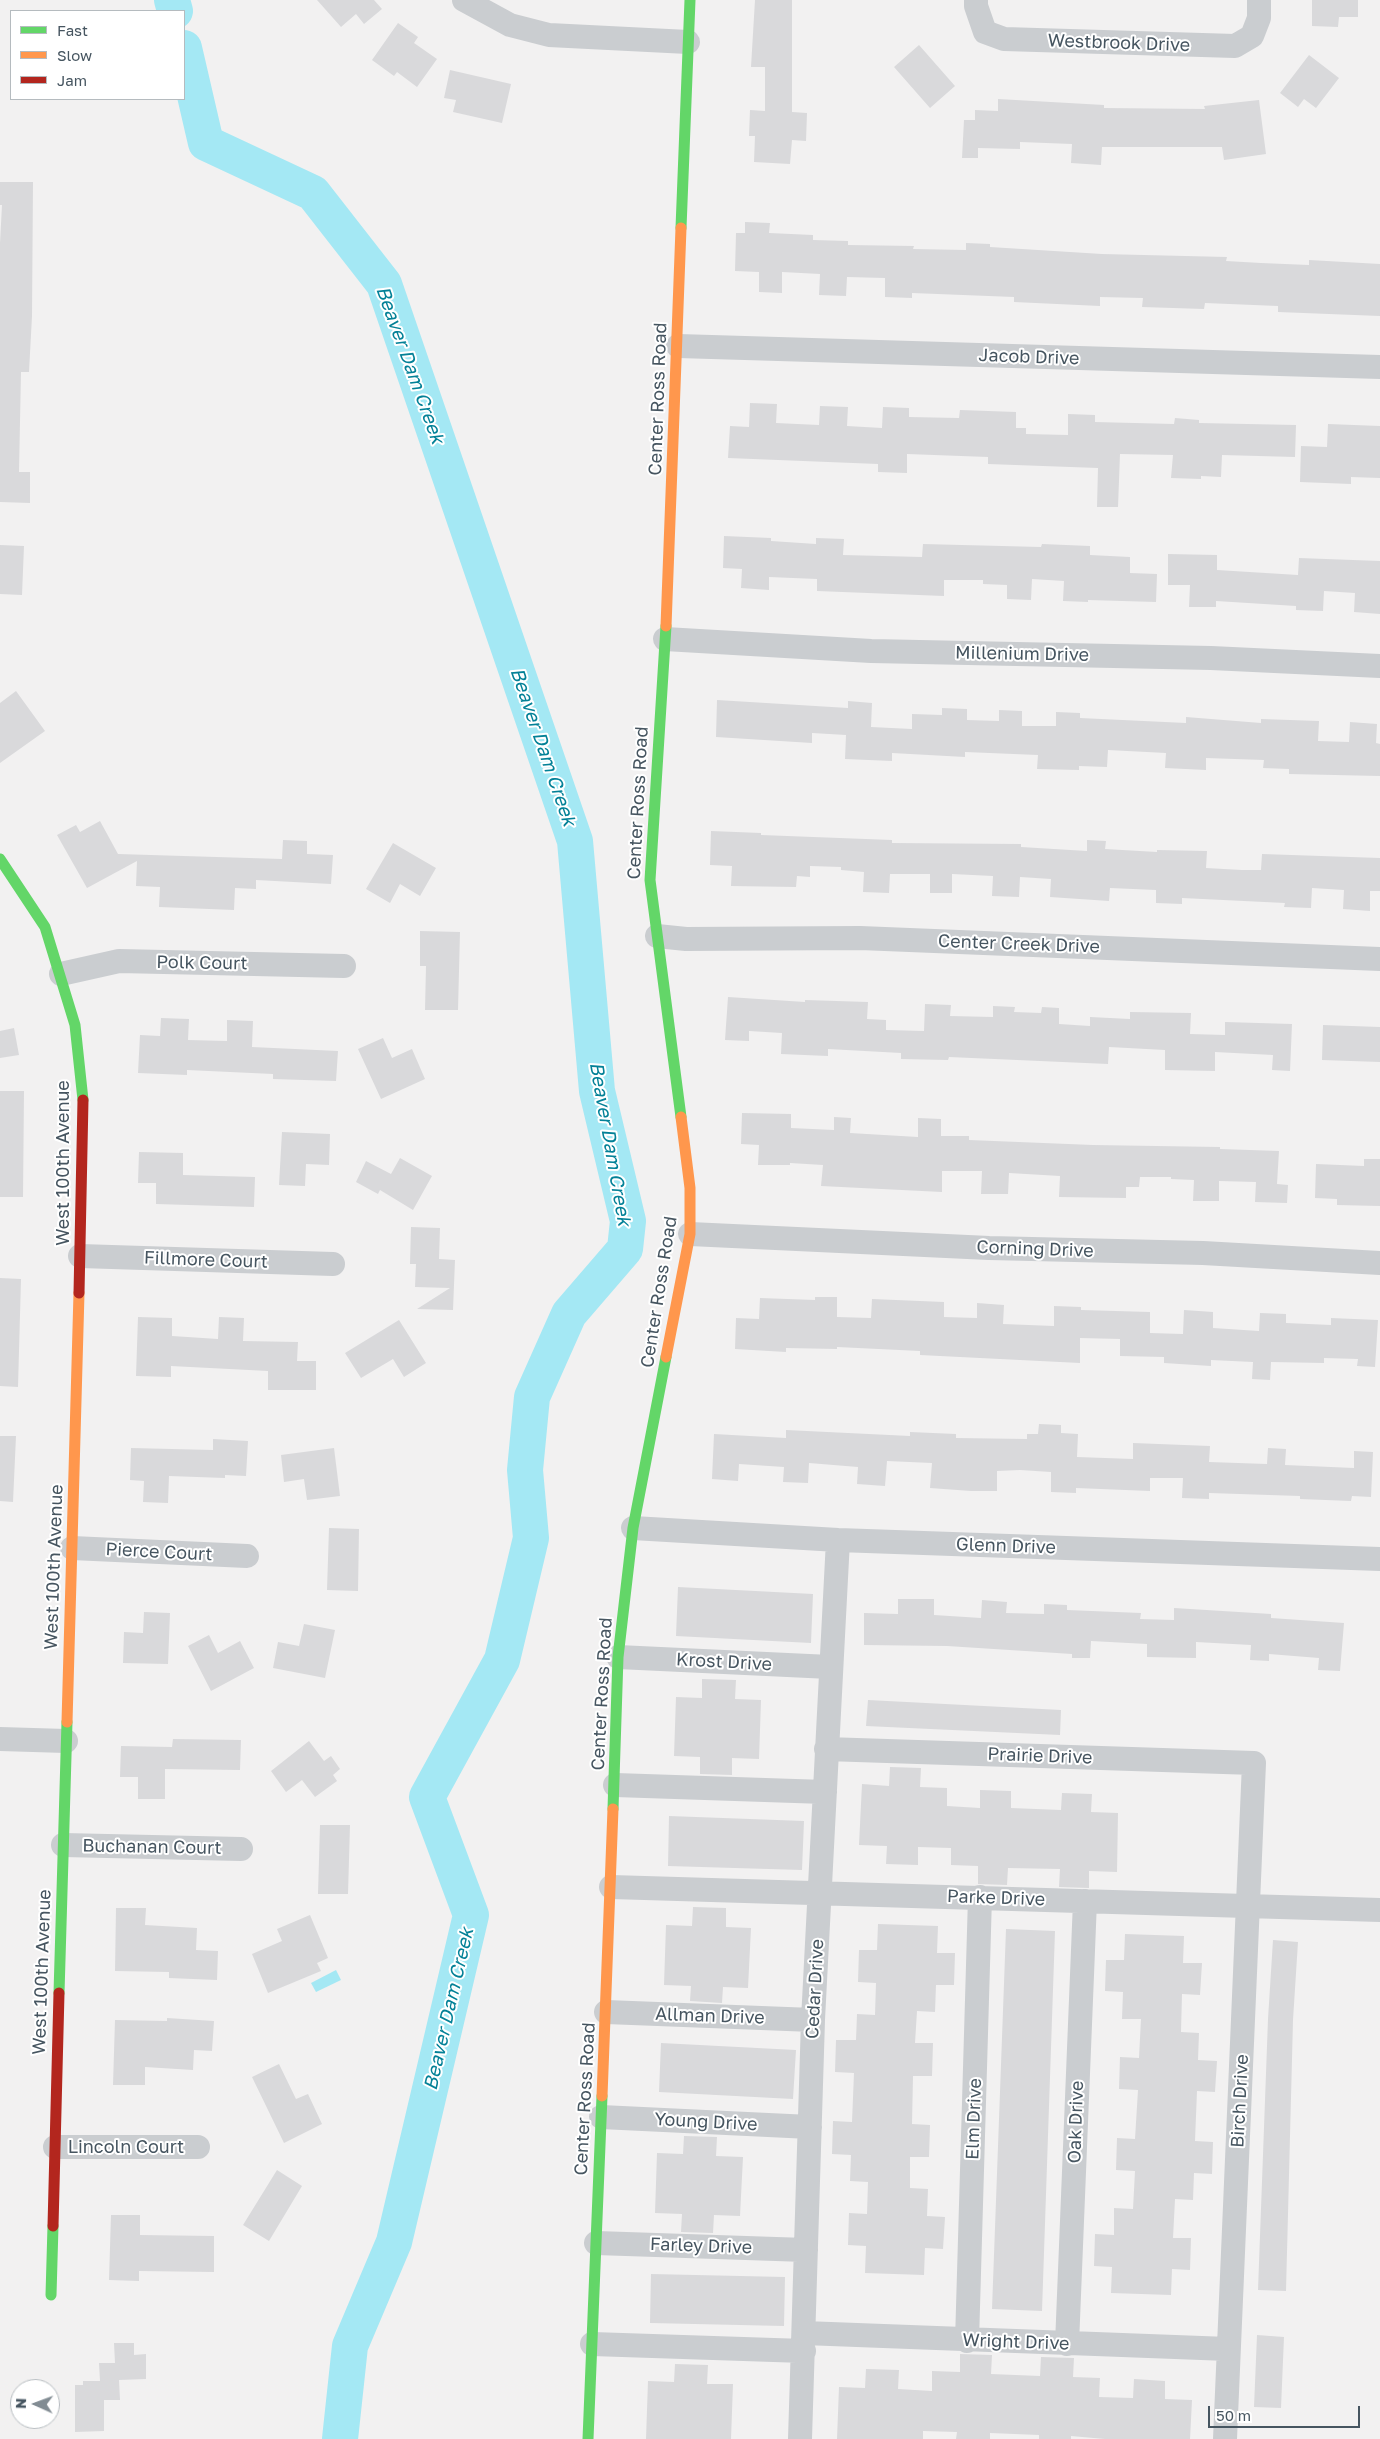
<!DOCTYPE html>
<style>
body{margin:0}
#map{position:relative;width:1380px;height:2439px;overflow:hidden;background:#f2f1f1;font-family:"Golos Text",sans-serif}
canvas{display:block}
.legend{position:absolute;left:10px;top:10px;width:175px;height:90px;box-sizing:border-box;background:#fff;border:1px solid #b5bbbf;margin:0;padding:6px 9px;list-style:none;font-size:15px;color:#465560}
.legend li{display:flex;align-items:center;gap:10px;height:25px}
.legend b{width:25px;border:1px solid #b5bbbf}
.north{position:absolute;left:10px;top:2379px;width:50px;height:50px;box-sizing:border-box;background:#fff;border:1px solid #b5bbbf;border-radius:50%;rotate:272deg;font-size:14px;font-weight:700;line-height:20px;text-align:center;color:#465560}
.north::after{content:'';display:block;margin:auto;width:18px;height:22px;background:#828c93;clip-path:polygon(50% 0,100% 100%,50% 72%,0 100%)}
.scale{position:absolute;left:1208px;top:2406px;width:152px;height:22px;box-sizing:border-box;border:2px solid #465560;border-top:0;padding-left:6px;font-size:15px;line-height:18px;white-space:nowrap;color:#465560;-webkit-text-stroke:4px #fff;paint-order:stroke}
</style>
<div id="map">
<canvas width="1380" height="2439"></canvas>
<ul class="legend">
<li><b style="height:6px;background:#63d668"></b>Fast</li>
<li><b style="height:6px;background:#ff974d"></b>Slow</li>
<li><b style="height:6px;background:#b3261e"></b>Jam</li>
</ul>
<div class="north">N</div>
<div class="scale">50 m</div>
</div>
<script>
const ctx = document.querySelector('canvas').getContext('2d');
ctx.lineJoin = 'round';
function fillPath(path, color) { ctx.fillStyle = color; ctx.fill(path, 'evenodd'); }
const toPath = rows => new Path2D(rows.map(r => 'M' + r).join(''));
function trace(path, color, width, dash) { ctx.strokeStyle = color; ctx.lineWidth = width; ctx.lineCap = dash ? 'butt' : 'round'; ctx.setLineDash(dash || []); ctx.stroke(path); }
function label(font, color, halo, rows, align = 'center') {
  ctx.font = font + ' "Golos Text",sans-serif'; ctx.lineWidth = 4; ctx.setLineDash([]); ctx.textBaseline = 'middle'; ctx.strokeStyle = halo; ctx.fillStyle = color; for (const [text, x, y, turn = 0] of rows) {
    ctx.save(); ctx.translate(x, y); ctx.rotate((+turn || 0) * Math.PI / 180); ctx.textAlign = isNaN(turn) ? turn : align; if (halo) ctx.strokeText(text, 0, 0); ctx.fillText(text, 0, 0); ctx.restore();
  }
}
const water = toPath([
 [336,1970,341,1980,316,1992,311,1983]
]);
const river = toPath([
 [172,0,175,11],
 [184,48,206,143,313,193,384,284,575,841,597,1091,628,1221,625,1249,569,1314,532,1397,525,1470,531,1538,502,1660,427,1797,471,1915,394,2242,350,2346,340,2439]
]);
const building = toPath([
 [317,0,374,0,382,9,364,24,356,14,341,27],
 [755,0,792,0,792,112,807,113,806,141,792,140,790,164,754,162,755,136,749,136,750,110,765,111,765,67,751,67],
 [1312,0,1358,0,1358,17,1339,17,1338,27,1312,26],
 [398,23,418,37,414,43,437,59,417,87,397,72,394,76,372,60],
 [919,45,955,86,930,108,894,67],
 [1309,55,1339,78,1316,108,1304,99,1298,107,1280,93],
 [450,70,511,84,502,123,453,112,456,100,444,98],
 [998,99,1104,105,1104,108,1205,109,1204,106,1259,100,1266,154,1224,160,1222,147,1102,147,1101,165,1071,163,1072,144,1020,142,1020,149,978,148,978,158,962,158,964,120,975,120,975,110,998,111],
 [0,182,33,182,32,316,29,372,21,372,19,472,30,472,30,503,0,502,0,243,2,205,0,205],
 [745,222,770,223,769,233,813,235,813,240,848,241,848,245,914,246,913,249,966,250,966,243,990,244,990,247,1102,254,1227,257,1226,261,1261,263,1309,265,1309,260,1380,264,1380,316,1278,312,1278,306,1205,303,1204,309,1142,307,1143,298,1100,297,1100,306,1014,302,1014,297,912,293,912,298,885,297,885,278,847,277,846,296,819,295,820,274,782,272,782,293,759,292,759,272,735,271,736,233,745,233],
 [750,403,777,404,776,423,819,425,820,406,848,407,847,426,882,428,883,407,909,408,909,417,959,418,960,410,1016,412,1016,428,1026,428,1026,434,1068,435,1068,414,1095,415,1095,422,1174,424,1175,418,1199,420,1199,423,1296,425,1295,457,1222,455,1221,477,1201,476,1201,479,1171,478,1173,455,1120,454,1118,507,1097,507,1098,468,988,464,988,457,907,454,907,473,878,472,878,464,728,458,730,426,749,427],
 [1328,424,1380,426,1380,478,1351,477,1351,484,1300,482,1301,446,1327,447],
 [724,536,771,538,771,541,816,544,816,538,844,539,843,555,922,557,923,544,1041,547,1042,544,1090,546,1090,555,1130,557,1130,573,1157,574,1156,602,1088,600,1088,602,1063,601,1064,581,1032,579,1031,600,1007,599,1007,585,983,584,983,580,944,580,944,596,817,591,817,579,769,577,769,590,741,588,742,569,723,568],
 [0,545,24,546,22,595,0,594],
 [1168,554,1217,555,1217,570,1298,575,1299,558,1380,561,1380,614,1354,612,1355,593,1324,591,1323,611,1296,610,1296,606,1216,601,1216,607,1189,607,1190,585,1168,585],
 [16,691,45,731,0,763,0,703],
 [717,700,848,708,848,701,872,703,871,727,912,729,912,714,942,715,942,708,967,709,967,720,999,721,999,710,1022,711,1022,726,1056,726,1056,712,1080,713,1080,718,1186,723,1186,717,1261,723,1261,719,1319,721,1318,741,1349,742,1350,722,1377,724,1376,743,1380,744,1380,776,1289,774,1289,769,1263,768,1264,760,1206,758,1206,770,1165,768,1166,753,1108,750,1107,767,1079,766,1079,770,1037,769,1038,755,965,752,965,757,892,753,892,761,845,759,846,735,812,733,812,743,716,737],
 [100,821,118,854,282,859,283,840,307,841,307,854,333,855,331,884,256,880,256,889,235,888,234,910,159,907,160,887,136,886,137,861,87,888,57,835,76,825,80,832],
 [711,831,761,833,761,835,892,840,892,843,1021,844,1021,847,1087,851,1087,840,1106,841,1105,849,1157,852,1157,850,1207,851,1206,868,1242,870,1261,870,1262,854,1380,858,1380,891,1370,891,1370,911,1343,909,1344,890,1312,888,1311,908,1284,907,1285,903,1182,898,1182,904,1156,903,1156,890,1110,888,1109,901,1050,897,1051,879,1020,877,1019,897,992,896,993,876,952,874,952,893,930,893,930,874,890,874,889,893,863,892,864,872,841,870,841,867,810,866,810,877,797,876,796,887,731,886,732,866,710,865],
 [393,843,436,868,420,896,400,884,390,903,366,889],
 [420,931,460,932,458,1010,425,1010,426,966,420,966],
 [728,997,805,1002,805,1000,868,1002,867,1019,886,1020,886,1030,924,1031,925,1004,951,1005,950,1016,993,1017,993,1006,1015,1007,1014,1012,1041,1013,1042,1007,1059,1008,1059,1024,1090,1026,1090,1017,1130,1019,1130,1012,1191,1013,1190,1034,1225,1035,1225,1022,1292,1024,1290,1071,1272,1070,1273,1055,1215,1052,1215,1071,1165,1070,1165,1050,1109,1047,1108,1064,949,1057,948,1060,901,1059,901,1053,828,1049,828,1056,781,1054,782,1033,749,1031,749,1041,725,1040],
 [161,1018,189,1019,188,1040,227,1041,227,1020,253,1021,252,1047,338,1051,336,1081,273,1079,273,1074,187,1070,187,1075,138,1073,140,1035,160,1036],
 [1323,1025,1380,1027,1380,1062,1322,1060],
 [14,1028,19,1055,0,1058,0,1031],
 [383,1038,392,1058,412,1049,425,1079,381,1099,358,1049],
 [0,1091,24,1091,23,1197,0,1197],
 [742,1113,791,1114,791,1128,834,1130,834,1117,851,1118,850,1133,918,1137,918,1118,941,1119,941,1136,969,1136,969,1140,1093,1145,1220,1147,1220,1149,1279,1151,1277,1184,1288,1185,1287,1203,1255,1202,1256,1182,1219,1181,1219,1201,1193,1201,1194,1180,1171,1179,1171,1177,1140,1177,1139,1187,1126,1187,1126,1198,1059,1197,1060,1176,1009,1173,1008,1194,981,1194,982,1171,942,1171,942,1192,821,1186,823,1165,790,1163,790,1165,758,1165,759,1145,741,1144],
 [282,1132,330,1134,329,1165,306,1164,305,1186,279,1185],
 [139,1152,183,1153,183,1175,255,1177,254,1207,156,1204,156,1183,138,1183],
 [400,1158,432,1176,413,1210,380,1190,378,1194,356,1182,366,1161,391,1174],
 [1364,1159,1380,1159,1380,1206,1337,1205,1337,1199,1315,1198,1316,1164,1364,1166],
 [411,1227,440,1228,439,1259,455,1260,453,1310,417,1309,450,1288,415,1287,416,1264,410,1264],
 [0,1278,21,1279,18,1387,0,1386],
 [815,1297,837,1297,837,1317,871,1318,872,1299,944,1302,944,1317,977,1318,977,1303,1004,1305,1003,1324,1054,1326,1054,1306,1081,1307,1081,1310,1150,1312,1150,1333,1183,1334,1184,1310,1213,1312,1213,1328,1259,1331,1260,1313,1286,1314,1286,1323,1331,1325,1331,1318,1378,1320,1375,1367,1357,1366,1358,1359,1324,1358,1324,1363,1271,1362,1270,1380,1252,1379,1253,1362,1211,1360,1211,1366,1164,1363,1164,1357,1120,1356,1120,1339,1080,1338,1080,1363,920,1355,920,1351,837,1347,837,1349,786,1348,786,1352,735,1349,736,1318,759,1319,760,1298,815,1300],
 [138,1317,172,1318,172,1336,218,1339,219,1317,244,1318,243,1341,298,1342,297,1361,316,1361,316,1390,268,1390,268,1371,171,1366,171,1377,136,1376],
 [399,1320,426,1363,404,1377,393,1359,361,1378,345,1353],
 [1039,1424,1061,1425,1061,1433,1078,1434,1077,1457,1133,1459,1133,1443,1210,1446,1209,1462,1267,1464,1268,1448,1286,1449,1285,1465,1354,1468,1354,1451,1373,1452,1371,1497,1352,1496,1351,1501,1300,1499,1300,1496,1209,1493,1209,1499,1182,1498,1183,1478,1150,1478,1150,1491,1076,1488,1076,1493,1051,1492,1051,1472,1020,1470,997,1471,997,1491,971,1491,930,1488,932,1463,887,1461,885,1486,857,1484,858,1467,809,1463,808,1483,783,1482,784,1467,739,1464,738,1481,712,1479,714,1434,786,1438,786,1430,910,1436,910,1432,956,1434,956,1438,1027,1439,1027,1434,1038,1434],
 [0,1436,16,1436,13,1502,0,1501],
 [213,1439,248,1441,246,1476,225,1475,225,1478,169,1476,168,1503,143,1502,144,1481,130,1480,131,1448,213,1450],
 [334,1448,340,1496,307,1500,304,1479,284,1482,281,1455],
 [329,1528,359,1529,358,1591,327,1590],
 [678,1587,813,1594,811,1643,676,1636],
 [898,1599,934,1599,934,1615,981,1618,982,1600,1007,1602,1006,1613,1044,1614,1044,1604,1067,1605,1067,1610,1141,1613,1140,1619,1174,1620,1174,1608,1271,1614,1271,1618,1344,1623,1340,1671,1318,1670,1319,1658,1269,1654,1269,1661,1250,1660,1251,1645,1196,1642,1196,1658,1147,1657,1147,1644,1091,1641,1090,1658,1072,1658,1072,1654,947,1646,864,1645,864,1613,898,1614],
 [144,1612,170,1613,168,1664,123,1663,124,1632,143,1633],
 [304,1624,335,1630,325,1678,273,1668,278,1642,299,1646],
 [209,1635,218,1653,240,1641,254,1668,211,1691,188,1646],
 [702,1679,736,1680,735,1699,761,1700,759,1759,732,1758,732,1775,700,1774,700,1757,674,1756,676,1697,702,1698],
 [868,1700,1061,1710,1060,1735,866,1726],
 [173,1739,241,1740,240,1770,165,1769,165,1799,138,1799,138,1777,120,1777,121,1746,172,1747],
 [309,1741,324,1761,331,1756,340,1769,333,1775,337,1781,315,1797,302,1780,286,1792,271,1771],
 [890,1767,921,1768,920,1787,947,1788,947,1806,980,1808,980,1790,1011,1791,1011,1808,1061,1810,1062,1793,1092,1794,1091,1812,1118,1813,1117,1872,1089,1871,1089,1888,1059,1887,1060,1869,1008,1868,1007,1885,978,1884,978,1866,951,1865,951,1848,918,1847,918,1865,886,1864,887,1846,859,1845,862,1784,889,1786],
 [669,1816,804,1821,802,1870,668,1866],
 [320,1825,350,1825,348,1894,318,1894],
 [693,1907,726,1908,726,1927,751,1928,748,1988,723,1987,722,2003,690,2001,691,1986,664,1985,666,1925,692,1926],
 [116,1908,146,1908,145,1925,197,1928,196,1950,218,1951,217,1980,169,1978,169,1972,115,1971],
 [310,1915,328,1958,317,1963,321,1971,268,1993,252,1954,282,1941,277,1929],
 [878,1924,938,1926,937,1953,955,1953,954,1985,936,1985,935,2012,917,2011,915,2043,933,2043,932,2076,913,2076,912,2124,930,2125,929,2157,910,2157,910,2188,928,2189,927,2216,945,2217,943,2249,925,2248,924,2275,865,2273,866,2246,848,2245,849,2213,867,2214,868,2182,850,2181,851,2155,832,2154,833,2121,852,2122,854,2073,835,2072,836,2040,856,2040,857,2014,875,2015,876,1983,858,1982,859,1950,877,1950],
 [1006,1929,1055,1931,1042,2311,992,2309],
 [1125,1934,1184,1936,1183,1963,1202,1963,1200,1995,1182,1994,1181,2032,1199,2033,1198,2060,1217,2061,1215,2092,1197,2091,1195,2141,1213,2142,1212,2174,1194,2173,1193,2200,1175,2199,1173,2238,1191,2238,1190,2270,1172,2269,1171,2295,1111,2293,1112,2267,1094,2266,1095,2234,1114,2235,1114,2208,1133,2209,1135,2171,1116,2170,1117,2138,1135,2139,1138,2090,1119,2089,1120,2057,1139,2058,1141,2019,1122,2019,1123,1992,1105,1991,1106,1960,1124,1960],
 [1273,1940,1298,1942,1293,2020,1286,2291,1258,2290,1268,2019],
 [167,2018,214,2021,212,2051,194,2050,193,2070,145,2067,145,2085,113,2085,115,2020,167,2021],
 [661,2043,796,2050,793,2099,659,2092],
 [279,2064,296,2099,308,2094,322,2124,284,2143,252,2077],
 [684,2136,717,2137,716,2156,743,2157,740,2216,714,2215,713,2233,681,2232,682,2214,655,2213,657,2153,683,2154],
 [277,2170,302,2186,269,2241,243,2225],
 [111,2215,140,2215,140,2235,214,2236,214,2272,139,2271,139,2281,109,2280],
 [651,2274,785,2277,784,2326,650,2323],
 [1257,2335,1284,2337,1281,2408,1254,2407],
 [114,2343,134,2343,134,2355,146,2354,146,2379,119,2380,120,2400,104,2400,104,2431,75,2432,75,2385,83,2385,83,2381,100,2381,99,2363,115,2363],
 [960,2354,992,2355,991,2374,1040,2376,1041,2357,1074,2358,1073,2377,1100,2378,1099,2397,1133,2398,1134,2379,1165,2381,1165,2399,1192,2400,1190,2439,1105,2439,1071,2436,1071,2439,1039,2439,1039,2435,990,2433,990,2439,956,2439,957,2432,923,2431,923,2439,837,2439,839,2387,865,2388,866,2369,899,2370,898,2389,932,2391,932,2371,960,2372],
 [675,2364,708,2365,707,2384,733,2384,731,2439,646,2439,648,2381,674,2382]
]);
const street = toPath([
 [464,0,510,25,549,35,688,42],
 [976,0,976,6,985,32,1004,39,1235,46,1252,36,1259,18,1259,0],
 [678,346,1380,367],
 [665,639,871,651,1211,658,1380,666],
 [657,936,686,939,860,938,1380,959],
 [61,974,119,961,344,966],
 [690,1234,989,1248,1203,1253,1380,1263],
 [80,1256,333,1264],
 [633,1528,838,1540,1380,1559],
 [72,1548,247,1556],
 [618,1657,830,1667],
 [0,1739,66,1741],
 [826,1749,1254,1763,1225,2439],
 [615,1785,825,1792],
 [63,1845,241,1849],
 [611,1887,1380,1910],
 [606,2012,813,2020],
 [601,2117,810,2127],
 [55,2147,198,2147],
 [596,2243,806,2250],
 [804,2333,1228,2349],
 [967,2341,980,1897],
 [592,2344,804,2351],
 [1067,2344,1085,1901],
 [800,2439,813,2020,838,1540]
]);
const fast = toPath([
 [681,228,690,0],
 [666,626,650,880,681,1117],
 [0,859,45,927,75,1025,83,1100],
 [613,1809,618,1657,633,1528,666,1357],
 [59,1993,67,1722],
 [51,2295,53,2226],
 [588,2439,602,2096]
]);
const slow = toPath([
 [666,626,681,228],
 [666,1357,690,1234,690,1188,681,1117],
 [67,1722,79,1293],
 [602,2096,613,1809]
]);
const jam = toPath([
 [79,1293,83,1100],
 [53,2226,59,1993]
]);
const streetNames = [
 ["Westbrook Drive",1119,43,2],
 ["Jacob Drive",1029,357,2],
 ["Center Ross Road",658,399,-88],
 ["Millenium Drive",1022,654,1],
 ["Center Ross Road",638,803,-87],
 ["Center Creek Drive",1019,944,2],
 ["Polk Court",202,963,1],
 ["West 100th Avenue",63,1163,-90],
 ["Corning Drive",1035,1249,2],
 ["Fillmore Court",206,1260,2],
 ["Center Ross Road",659,1292,-81],
 ["Glenn Drive",1006,1546,2],
 ["Pierce Court",159,1552,3],
 ["West 100th Avenue",54,1567,-88],
 ["Krost Drive",724,1662,3],
 ["Center Ross Road",602,1694,-87],
 ["Prairie Drive",1040,1756,2],
 ["Buchanan Court",152,1847,1],
 ["Parke Drive",996,1898,2],
 ["West 100th Avenue",42,1972,-88],
 ["Cedar Drive",815,1989,-87],
 ["Allman Drive",710,2016,2],
 ["Center Ross Road",585,2099,-87],
 ["Birch Drive",1240,2101,-87],
 ["Elm Drive",974,2119,-88],
 ["Young Drive",706,2122,3],
 ["Oak Drive",1076,2122,-88],
 ["Lincoln Court",126,2147],
 ["Farley Drive",701,2246,2],
 ["Wright Drive",1016,2342,2]
];
const waterNames = [
 ["Beaver Dam Creek",410,365,70],
 ["Beaver Dam Creek",543,747,71],
 ["Beaver Dam Creek",610,1144,80],
 ["Beaver Dam Creek",449,2009,-77]
];
fillPath(water, '#a4e8f4');
trace(river, '#a4e8f4', 36);
fillPath(building, '#d9d9db');
trace(street, '#cacdd0', 24);
trace(fast, '#63d668', 11);
trace(slow, '#ff974d', 11);
trace(jam, '#b3261e', 11);
label('18px', '#465560', '#fff', streetNames);
label('italic 19px', '#038197', '#fff', waterNames);
</script>
